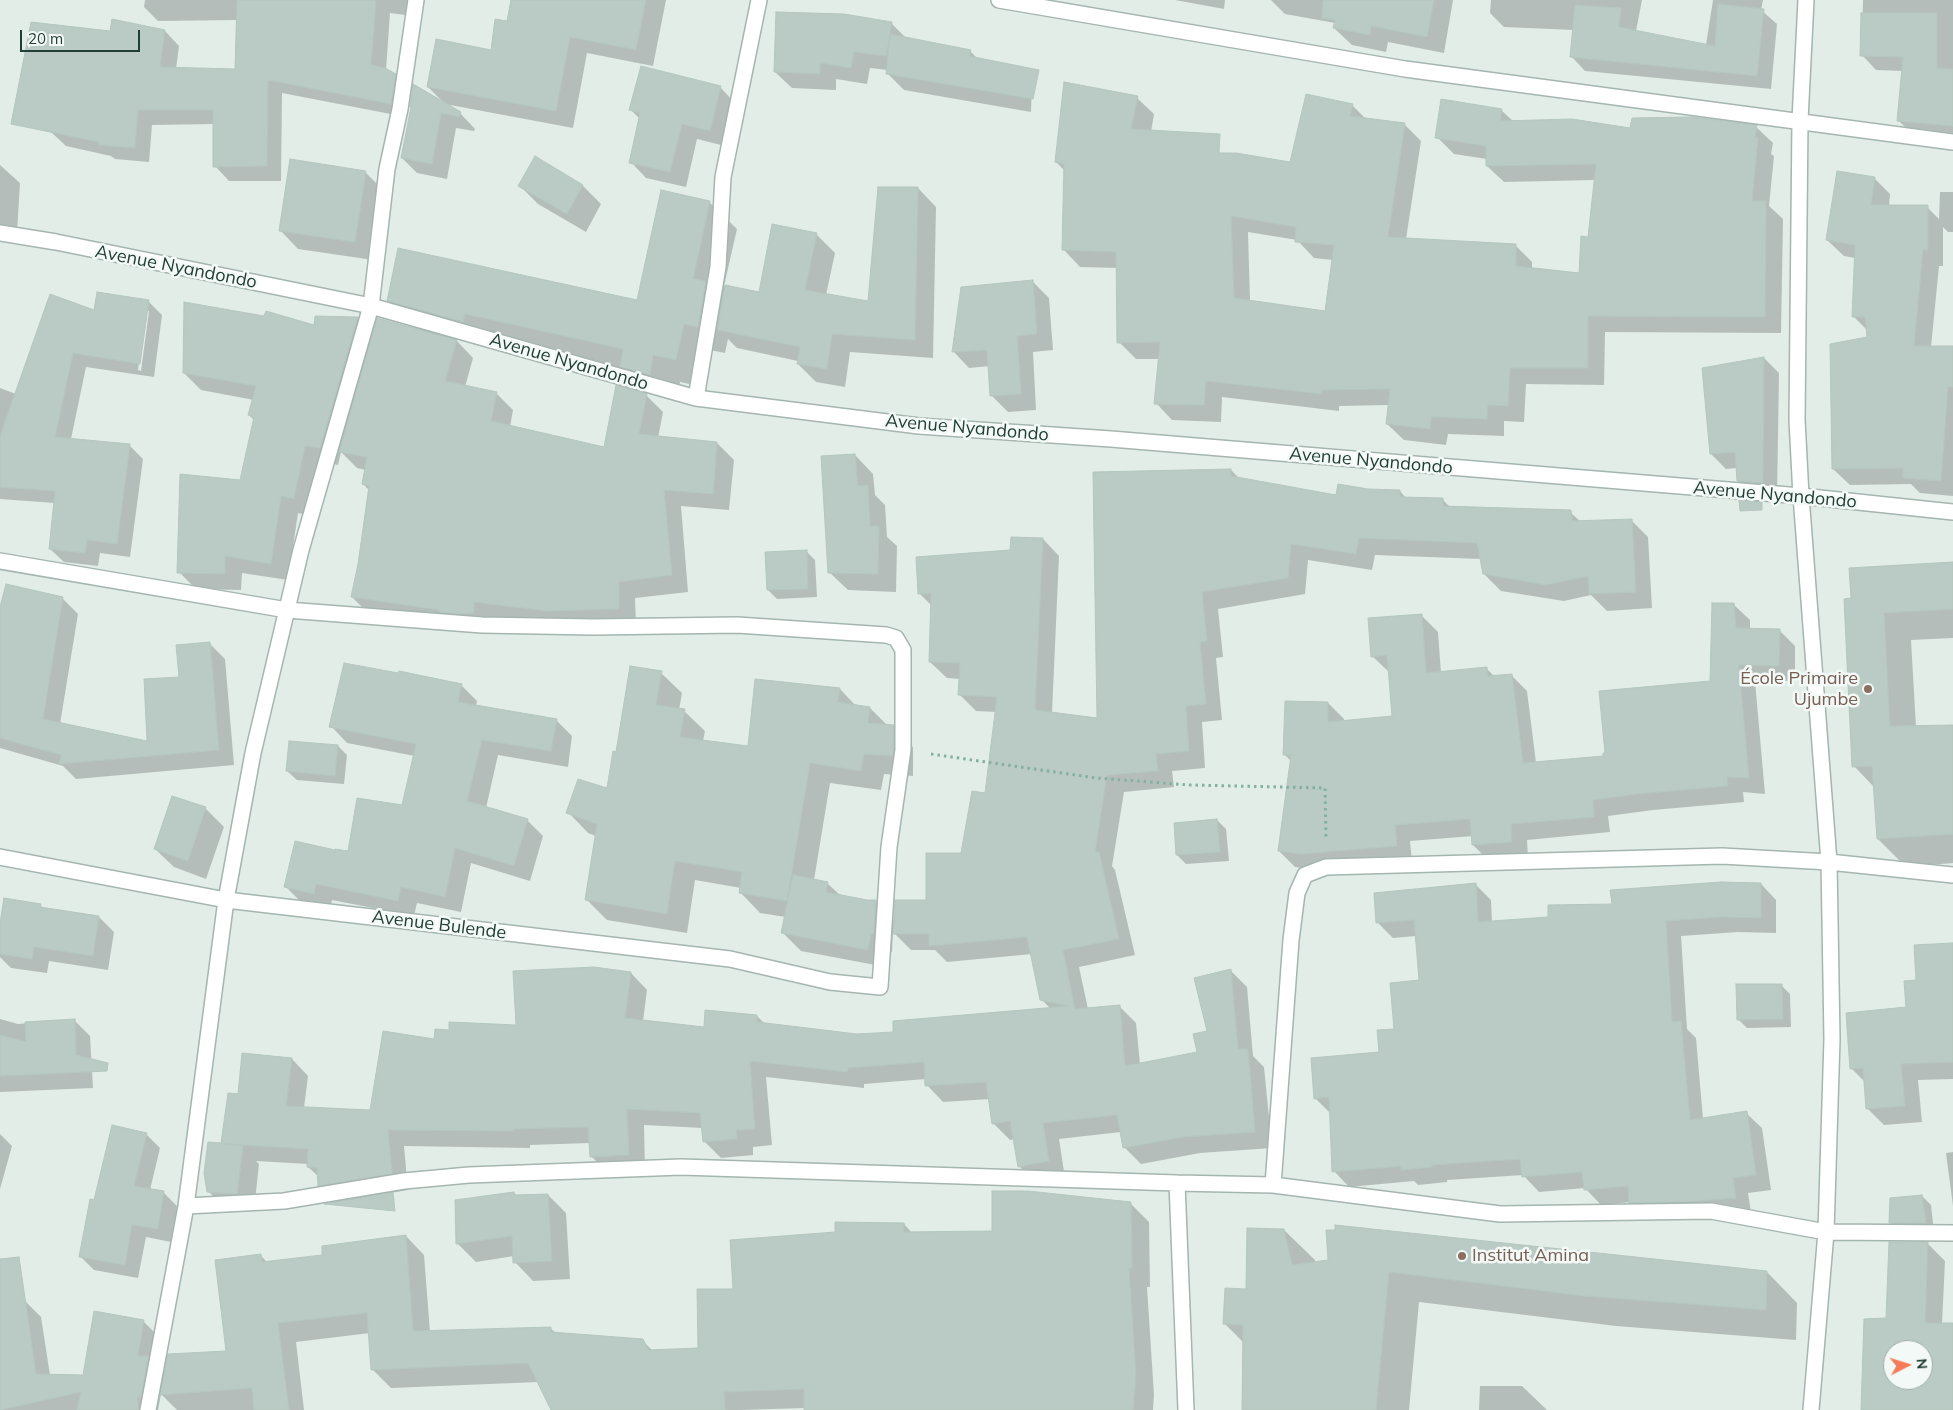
<!DOCTYPE html>
<meta charset="utf-8">
<style>
body{margin:0}
#map{position:relative;width:1953px;height:1410px;overflow:hidden;background:#e2ede8;font-family:Mulish,sans-serif}
canvas{display:block}
.north{position:absolute;left:1883px;top:1340px;width:50px;height:50px;box-sizing:border-box;background:#f3f9f6;border:1px solid #9faea9;border-radius:50%;rotate:85deg;font-size:14px;font-weight:700;line-height:20px;text-align:center;color:#223e36}
.north::after{content:'';display:block;margin:auto;width:18px;height:22px;background:#f47c59;clip-path:polygon(50% 0,100% 100%,50% 72%,0 100%)}
.scale{position:absolute;left:20px;top:30px;width:120px;height:22px;box-sizing:border-box;border:2px solid #223e36;border-top:0;padding-left:6px;font-size:15px;line-height:18px;white-space:nowrap;color:#223e36;-webkit-text-stroke:4px #f3f9f6;paint-order:stroke}
</style>
<div id="map">
<canvas width="1953" height="1410"></canvas>
<div class="north">N</div>
<div class="scale">20 m</div>
</div>
<script>
const ctx = document.querySelector('canvas').getContext('2d');
ctx.lineJoin = 'round';
function fillPath(path, color) { ctx.fillStyle = color; ctx.fill(path, 'evenodd'); }
const toPath = rows => new Path2D(rows.map(r => 'M' + r).join(''));
function trace(path, color, width, dash) { ctx.strokeStyle = color; ctx.lineWidth = width; ctx.lineCap = dash ? 'butt' : 'round'; ctx.setLineDash(dash || []); ctx.stroke(path); }
function label(font, color, halo, rows, align = 'center') {
  ctx.font = font + ' Mulish,sans-serif'; ctx.lineWidth = 5; ctx.setLineDash([]); ctx.textBaseline = 'middle'; ctx.strokeStyle = halo; ctx.fillStyle = color; for (const [text, x, y, turn = 0] of rows) {
    ctx.save(); ctx.translate(x, y); ctx.rotate((+turn || 0) * Math.PI / 180); ctx.textAlign = isNaN(turn) ? turn : align; if (halo) ctx.strokeText(text, 0, 0); ctx.fillText(text, 0, 0); ctx.restore();
  }
}
const shadow = toPath([
 [145,0,416,0,414,16,390,13,386,70,395,75,410,90,406,117,282,93,281,181,229,181,215,166,214,124,152,125,149,162,115,159,111,156,66,146,51,132,111,32,165,31,179,46,176,69,237,70,238,20,158,21,144,7],
 [513,0,666,0,653,66,587,53,573,128,445,104,428,87,492,52,508,22],
 [1175,0,1225,0,1224,9],
 [1271,0,1453,0,1444,53,1388,42,1386,52,1352,45,1334,28,1335,23,1285,14],
 [1491,0,1642,0,1636,31,1706,45,1713,0,1763,0,1761,10,1777,24,1771,89,1585,71,1572,57,1574,30,1504,27,1490,13],
 [1863,0,1953,0,1953,139,1913,135,1899,121,1903,71,1876,70,1862,55],
 [891,23,907,39,970,51,978,59,1032,83,1031,112,904,90,888,74,888,70,870,68,867,84,836,79,836,90,792,88,775,72],
 [720,87,735,103,725,146,697,139,686,187,646,178,631,162,640,119,631,110],
 [1137,98,1154,114,1151,132,1193,208,1291,164,1352,105,1366,119,1404,124,1421,141,1406,239,1515,245,1532,262,1532,269,1581,275,1589,238,1595,180,1504,182,1487,166,1487,159,1454,154,1437,137,1501,110,1514,122,1631,130,1756,127,1773,143,1771,154,1774,156,1769,206,1783,219,1781,333,1605,332,1604,385,1526,384,1524,422,1504,421,1504,436,1448,434,1446,445,1404,440,1387,424,1389,405,1339,406,1339,411,1222,397,1221,422,1172,420,1156,403,1160,359,1136,359,1119,342,1118,268,1080,267,1064,250,1065,171,1056,162],
 [1248,232,1297,240,1314,258,1333,260,1326,312,1250,301],
 [412,108,460,113,475,129,474,131,456,128,447,179,417,173,402,158],
 [536,158,583,186,601,204,586,232,538,204,520,186],
 [0,165,20,183,17,233,0,232],
 [365,172,383,190,373,260,298,249,280,230],
 [1874,178,1890,194,1889,206,1927,207,1939,219,1940,192,1953,192,1953,232,1948,232,1943,227,1943,266,1939,266,1931,347,1953,348,1953,496,1920,493,1911,484,1850,485,1833,469,1869,338,1868,331,1853,316,1855,258,1844,256,1827,240],
 [918,188,936,207,933,358,850,352,845,387,816,382,798,364,798,361,737,348,728,339,725,353,710,350,703,387,680,382,677,402,648,393,624,370,492,341,490,349,454,338,473,358,465,387,496,393,513,410,510,427,605,448,646,395,663,412,658,438,717,443,734,460,729,510,681,506,688,592,635,598,636,626,369,614,352,597,359,564,369,490,363,484,366,470,357,468,341,452,338,465,323,462,311,516,298,513,288,580,242,573,241,590,196,589,179,572,241,481,254,420,249,415,254,400,201,390,184,373,316,327,357,318,374,335,419,331,388,300,638,302,709,202,737,229,724,286,760,293,816,234,835,253,826,295,870,303],
 [1033,282,1049,298,1053,350,1033,352,1036,410,1008,412,991,395,990,366,969,368,953,351],
 [148,301,162,315,154,377,86,367,71,439,129,445,143,459,130,557,100,553,98,566,64,562,50,549,55,503,0,499,0,388,16,394,95,312],
 [146,311,149,311,141,371,138,370],
 [1764,358,1779,373,1777,498,1754,496,1738,481,1737,468,1726,469,1711,454],
 [855,455,873,474,875,495,885,505,887,537,897,546,896,592,848,590,829,572],
 [1231,470,1240,479,1337,496,1368,490,1400,491,1406,498,1443,500,1450,507,1570,512,1581,522,1631,520,1648,537,1652,608,1607,611,1591,595,1564,601,1501,591,1484,574,1481,559,1375,555,1372,570,1308,560,1305,594,1218,609,1223,657,1216,658,1222,720,1202,722,1205,768,1172,771,1174,787,1124,792,1112,866,1115,870,1135,955,1079,967,1088,1009,1119,1006,1136,1023,1140,1064,1199,1053,1209,1032,1230,970,1247,987,1253,1056,1264,1067,1272,1148,1200,1153,1141,1164,1124,1147,1121,1132,1059,1139,1065,1178,1036,1183,1019,1166,1014,1139,1010,1140,993,1123,990,1099,943,1102,927,1085,926,1079,864,1084,864,1088,766,1077,772,1145,753,1147,753,1155,721,1158,704,1141,703,1128,644,1125,645,1171,608,1173,591,1156,590,1143,530,1145,530,1148,404,1146,408,1190,336,1202,319,1185,319,1177,308,1167,308,1164,256,1161,259,1164,254,1210,225,1208,208,1191,239,1096,292,1059,308,1076,304,1108,371,1111,435,1041,517,1027,631,973,647,990,643,1021,705,1028,757,1016,766,1025,857,1036,895,1033,1051,1009,1041,999,1032,954,947,962,935,950,911,950,893,932,892,952,889,952,886,967,801,951,783,933,786,917,760,913,740,892,741,888,695,880,687,933,607,920,586,899,596,836,588,833,568,812,608,790,617,753,661,673,682,693,679,710,684,711,705,731,703,741,749,747,756,680,840,689,856,706,870,708,888,726,893,727,913,747,913,776,884,774,881,790,830,783,814,880,827,883,841,896,876,902,895,921,927,902,962,854,986,795,996,712,976,711,959,694,960,679,947,678,930,662,932,606,919,593,1043,539,1059,556,1052,713,1098,720],
 [806,551,815,560,817,597,777,599,768,590],
 [1953,564,1953,638,1911,640,1916,727,1953,727,1953,863,1906,867,1878,839,1874,787,1854,766,1853,599],
 [62,598,78,614,60,724,148,742,210,644,225,659,234,765,76,779,63,766,0,748,0,613],
 [1733,604,1750,620,1750,630,1779,630,1795,646,1795,681,1755,681,1765,794,1743,792,1744,802,1653,810,1608,816,1610,832,1527,840,1528,858,1489,861,1473,845,1473,836,1410,841,1412,862,1318,870,1295,867,1279,851,1291,761,1285,755,1328,703,1344,719,1344,722,1393,717,1389,672,1372,656,1422,616,1438,632,1441,673,1487,669,1495,677,1511,675,1527,691,1536,763,1604,757,1712,682],
 [461,685,477,701,476,707,556,720,572,736,568,767,498,755,486,808,527,820,543,836,530,881,471,863,461,912,417,903,414,916,332,900,330,910,302,903,286,887,349,853,403,806,415,756,347,743,331,726],
 [338,746,347,755,344,784,297,780,287,771],
 [205,808,224,827,206,879,174,867,155,849],
 [1217,820,1226,829,1229,861,1186,864,1177,855],
 [1475,884,1491,900,1492,923,1549,919,1613,905,1761,884,1776,900,1776,933,1738,932,1681,936,1687,1029,1696,1038,1703,1119,1746,1113,1762,1128,1771,1190,1748,1193,1751,1213,1646,1218,1631,1202,1601,1205,1585,1188,1539,1192,1523,1175,1447,1180,1447,1182,1418,1185,1414,1181,1349,1187,1334,1171,1331,1114,1315,1098,1380,1053,1396,1030,1420,981,1416,936,1393,938,1377,922],
 [40,905,44,909,99,917,114,932,108,970,49,961,47,973,11,968,0,957,0,930],
 [1953,944,1953,1079,1918,1080,1922,1122,1884,1125,1867,1108,1865,1082,1851,1068,1907,1009,1917,981],
 [1781,985,1790,994,1791,1027,1747,1028,1738,1019],
 [0,1019,18,1024,74,1020,90,1036,93,1088,0,1092],
 [0,1134,12,1146,0,1189],
 [146,1134,160,1148,150,1190,163,1192,177,1206,171,1242,146,1237,138,1278,94,1270,80,1256,95,1201],
 [1953,1152,1953,1206,1946,1153],
 [514,1193,517,1196,548,1195,566,1213,570,1279,533,1281,515,1262,514,1256,476,1262,457,1243],
 [1922,1196,1931,1205,1934,1232,1900,1232,1891,1223],
 [1130,1203,1149,1222,1150,1287,1147,1287,1154,1395,1153,1410,805,1410,805,1408,742,1410,552,1410,539,1382,391,1388,372,1369,370,1333,296,1342,304,1410,177,1410,161,1394,158,1410,0,1410,0,1305,25,1301,41,1317,50,1375,84,1376,143,1321,160,1338,155,1364,165,1374,228,1352,260,1255,267,1262,324,1256,406,1236,424,1255,430,1332,550,1328,556,1333,642,1340,653,1351,699,1349,735,1290,836,1233,904,1224,913,1234,993,1232],
 [1284,1230,1315,1260,1315,1263,1767,1272,1797,1303,1796,1340,1616,1326,1419,1302,1409,1410,1243,1410,1244,1343,1224,1323],
 [1927,1243,1945,1261,1942,1324,1953,1324,1953,1410,1862,1410,1888,1320],
 [1893,1350,1923,1350,1923,1380,1893,1380],
 [1480,1386,1522,1386,1547,1410,1479,1410]
]);
const building = toPath([
 [237,0,376,0,371,65,385,68,396,74,391,104,268,80,267,166,213,167,213,110,138,110,135,148,99,145,99,142,11,124,31,22,110,31,112,19,165,30,160,67,235,69,237,0],
 [511,0,646,0,636,50,570,37,556,111,427,87,436,39,491,50,495,19,507,21,511,0],
 [1323,0,1434,0,1427,37,1371,26,1370,35,1333,28,1335,20,1322,18,1323,0],
 [1718,4,1764,9,1757,76,1570,57,1575,5,1621,8,1619,27,1715,46,1718,4],
 [776,12,844,14,892,22,890,34,971,50,969,56,1039,70,1033,99,886,74,890,35,886,56,854,52,851,68,820,63,820,74,774,72,776,12],
 [1861,13,1937,13,1937,68,1953,69,1953,126,1897,121,1903,57,1860,56,1861,13],
 [641,66,721,86,710,131,682,124,670,172,629,163,640,113,629,110,641,66],
 [1064,82,1138,96,1131,129,1220,134,1219,153,1236,153,1290,162,1306,94,1353,104,1350,116,1405,123,1388,237,1516,244,1516,266,1579,273,1581,236,1588,237,1596,164,1486,166,1486,146,1435,138,1441,99,1502,109,1500,121,1572,119,1630,128,1632,118,1692,117,1757,125,1755,138,1758,138,1752,201,1766,201,1765,317,1588,316,1588,368,1510,368,1508,406,1488,405,1487,419,1431,417,1430,429,1386,424,1390,389,1322,390,1322,394,1206,381,1204,405,1154,404,1160,342,1117,343,1116,252,1062,250,1064,164,1055,162,1064,82],
 [1231,216,1296,227,1295,242,1334,245,1325,311,1234,298,1231,216],
 [413,84,461,112,459,117,441,113,432,164,401,158,411,107,410,107,413,84],
 [535,156,583,185,567,214,518,186,535,156],
 [290,159,366,171,355,242,279,231,290,159],
 [1837,171,1875,177,1871,205,1928,205,1928,250,1923,250,1914,346,1953,346,1953,387,1948,387,1941,481,1903,478,1903,468,1832,469,1830,344,1867,337,1865,317,1852,317,1855,245,1826,240,1837,171],
 [878,187,918,187,915,340,832,334,827,369,797,364,800,347,717,330,725,285,759,292,772,224,817,233,805,290,868,301,878,187],
 [661,190,710,201,693,279,706,281,698,327,684,324,676,360,653,355,650,375,620,367,623,349,465,314,463,322,387,301,398,248,637,300,661,190],
 [1033,280,1037,334,1017,336,1021,394,990,396,987,350,952,352,961,287,1033,280],
 [97,292,149,300,140,364,73,353,55,437,130,444,117,544,87,540,85,553,49,549,55,491,0,487,0,436,50,294,94,310,97,292],
 [184,302,264,316,266,311,314,325,315,316,358,317,320,448,305,446,294,499,281,496,271,564,225,556,225,574,177,573,180,474,240,480,254,417,248,415,256,386,183,373,184,302],
 [377,318,457,340,445,381,497,392,491,421,604,447,616,385,647,394,639,434,717,442,713,494,664,490,672,575,619,582,619,609,547,611,474,602,474,613,458,614,439,612,439,610,351,597,358,564,369,486,362,484,367,457,339,452,377,318],
 [1764,357,1763,483,1737,481,1735,452,1710,454,1702,368,1764,357],
 [855,454,858,486,868,485,870,526,879,526,878,574,828,573,821,456,855,454],
 [1231,469,1231,476,1336,495,1338,484,1368,489,1400,490,1400,497,1443,498,1443,506,1571,510,1572,521,1632,519,1636,592,1589,594,1588,576,1546,585,1483,574,1477,543,1359,538,1356,554,1291,544,1288,578,1202,592,1207,641,1200,642,1206,704,1186,706,1189,751,1156,754,1158,771,1107,775,1095,852,1099,852,1119,939,1063,950,1075,1009,1120,1005,1125,1066,1197,1052,1193,1034,1207,1031,1194,978,1231,969,1238,1049,1248,1049,1255,1132,1183,1137,1123,1148,1117,1115,1043,1123,1049,1161,1018,1167,1010,1121,992,1124,986,1082,925,1086,924,1062,848,1068,847,1072,750,1061,755,1129,736,1130,737,1139,703,1142,700,1113,627,1109,629,1155,590,1157,588,1127,513,1129,514,1131,388,1130,392,1174,318,1186,317,1168,307,1167,308,1149,224,1144,243,1146,237,1194,207,1192,204,1173,208,1142,221,1143,228,1093,238,1094,242,1053,292,1058,286,1106,370,1110,383,1031,434,1039,435,1029,449,1030,449,1022,516,1025,513,971,594,967,631,972,625,1018,704,1027,705,1010,757,1015,757,1022,857,1034,893,1032,893,1021,1069,1006,1040,1000,1027,937,929,946,929,934,893,934,895,900,926,900,926,853,961,853,972,791,985,793,997,697,958,695,960,663,929,662,931,593,918,594,916,557,1010,550,1011,537,1043,538,1035,710,1097,718,1093,472,1231,469],
 [1739,500,1762,502,1762,510,1740,511,1739,500],
 [807,550,808,589,767,590,765,552,807,550],
 [1953,562,1953,609,1884,613,1890,726,1953,725,1953,834,1877,839,1872,766,1852,767,1844,599,1851,598,1849,568,1953,562],
 [6,584,63,597,43,719,147,741,144,679,179,677,176,645,210,642,219,750,59,764,61,755,0,738,0,607,6,584],
 [1712,603,1734,603,1736,628,1780,629,1779,666,1739,665,1749,778,1727,777,1728,786,1637,794,1593,800,1594,817,1511,824,1512,842,1472,845,1470,819,1395,825,1397,846,1301,854,1278,851,1291,755,1283,755,1285,701,1328,702,1328,722,1392,716,1387,655,1371,657,1368,618,1422,614,1426,673,1487,667,1488,676,1512,674,1523,763,1603,756,1603,753,1605,753,1599,691,1710,681,1712,603],
 [344,663,398,673,399,671,462,684,458,702,557,719,551,751,482,740,467,801,528,819,514,866,455,848,445,897,401,887,398,901,316,884,314,894,284,887,295,841,335,850,335,849,348,851,357,798,402,805,416,744,329,727,344,663],
 [630,666,662,671,656,705,685,709,680,737,748,746,755,679,840,688,838,702,870,707,868,723,894,725,893,756,864,754,861,771,810,763,787,901,739,893,742,872,675,861,667,914,585,900,597,824,566,813,578,779,607,788,613,751,616,752,630,666],
 [289,741,338,745,335,776,286,771,289,741],
 [172,796,206,807,188,861,154,849,172,796],
 [1217,819,1220,852,1176,855,1174,823,1217,819],
 [793,875,828,882,826,892,867,900,876,900,874,934,871,934,868,950,781,933,793,875],
 [1721,882,1761,883,1761,918,1721,917,1666,921,1672,1022,1681,1021,1690,1120,1747,1111,1756,1175,1733,1178,1736,1198,1687,1202,1629,1203,1628,1186,1584,1190,1582,1172,1522,1177,1520,1159,1432,1165,1432,1167,1401,1170,1401,1166,1332,1172,1329,1097,1314,1099,1311,1058,1379,1052,1377,1030,1394,1029,1390,983,1419,980,1414,920,1376,923,1374,893,1476,883,1478,922,1548,917,1548,905,1612,904,1610,890,1721,882],
 [4,898,41,904,40,907,99,916,93,956,34,947,32,959,0,954,0,923,4,898],
 [1953,943,1953,1062,1901,1064,1905,1106,1866,1109,1863,1068,1850,1069,1846,1013,1906,1007,1904,981,1916,980,1914,945,1953,943],
 [1736,984,1782,984,1783,1019,1737,1020,1736,984],
 [75,1019,76,1055,108,1063,107,1071,0,1076,0,1035,26,1042,25,1022,75,1019],
 [112,1125,147,1133,134,1186,164,1191,158,1229,132,1225,125,1265,79,1257,90,1199,94,1200,112,1125],
 [992,1191,1028,1191,1131,1202,1132,1268,1129,1268,1136,1376,1133,1410,804,1410,804,1389,724,1392,725,1410,551,1410,528,1363,371,1370,367,1313,278,1323,289,1410,254,1410,252,1388,160,1395,168,1354,226,1351,215,1260,261,1254,262,1262,322,1255,322,1246,406,1235,413,1331,551,1327,551,1332,643,1339,648,1350,698,1348,697,1289,733,1289,730,1240,835,1232,835,1222,904,1223,904,1232,992,1231,992,1191],
 [393,1192,395,1211,324,1204,393,1192],
 [514,1192,514,1195,548,1194,552,1261,513,1263,512,1236,456,1244,455,1200,514,1192],
 [1922,1195,1926,1223,1889,1223,1890,1198,1922,1195],
 [1335,1225,1767,1271,1766,1310,1585,1296,1389,1272,1376,1410,1242,1410,1243,1325,1223,1324,1225,1288,1246,1289,1247,1228,1284,1229,1292,1265,1328,1260,1326,1230,1335,1230,1335,1225],
 [1889,1242,1928,1242,1925,1323,1953,1323,1953,1410,1861,1410,1864,1319,1886,1318,1889,1242],
 [1893,1350,1923,1350,1923,1380,1893,1380,1893,1350],
 [19,1257,36,1374,83,1375,94,1311,144,1320,138,1356,149,1356,141,1397,137,1397,139,1410,77,1410,81,1392,0,1410,0,1259,19,1257]
]);
const path = toPath([
 [931,754,1096,778,1190,785,1325,788,1326,838]
]);
const street = toPath([
 [999,0,1405,69,1953,142],
 [1806,0,1800,120,1797,420,1801,496,1829,862,1832,1039,1826,1232,1811,1410],
 [0,233,56,242,371,306,696,398,919,426,1111,439,1801,496,1953,512],
 [696,398,718,267,723,177,759,0],
 [0,561,287,610,482,625,593,627,737,625,886,635,896,638,903,650,903,750,889,847,880,987,830,982,730,959,226,900,0,857],
 [1273,1185,1291,940,1297,893,1305,875,1326,867,1722,856,1829,862,1953,875],
 [186,1206,284,1201,404,1181,469,1175,681,1167,1177,1183],
 [148,1410,186,1206,226,900,253,753,301,550,371,306,387,169,400,109,416,0],
 [1186,1410,1177,1183,1273,1185,1500,1214,1711,1211,1826,1232,1953,1233]
]);
const markers = [
 [1868,689,5,"#8d6e63"],
 [1462,1256,5,"#8d6e63"]
];
const streetNames = [
 ["Avenue Nyandondo",176,267,11],
 ["Avenue Nyandondo",569,362,16],
 ["Avenue Nyandondo",967,428,5],
 ["Avenue Nyandondo",1371,461,5],
 ["Avenue Nyandondo",1775,495,5],
 ["Avenue Bulende",439,925,7]
];
const educationNames = [
 ["École Primaire",1858,679],
 ["Ujumbe",1858,700],
 ["Institut Amina",1472,1256,"left"]
];
fillPath(shadow, '#0003');
fillPath(building, '#bacac4');
trace(building, '#b4c6bf', 1);
trace(street, '#a5b5af', 18);
trace(path, '#82b1a1', 3, [2.5, 4]);
trace(street, '#fff', 15);
for (const [x, y, r, color] of markers) { const dot = new Path2D(); dot.arc(x, y, r, 0, 2 * Math.PI); ctx.fillStyle = color; ctx.fill(dot); trace(dot, '#f3f9f6', 2); }
label('18px', '#223e36', '#f3f9f6', streetNames);
label('18px', '#785e54', '#f3f9f6', educationNames, 'right');
</script>
